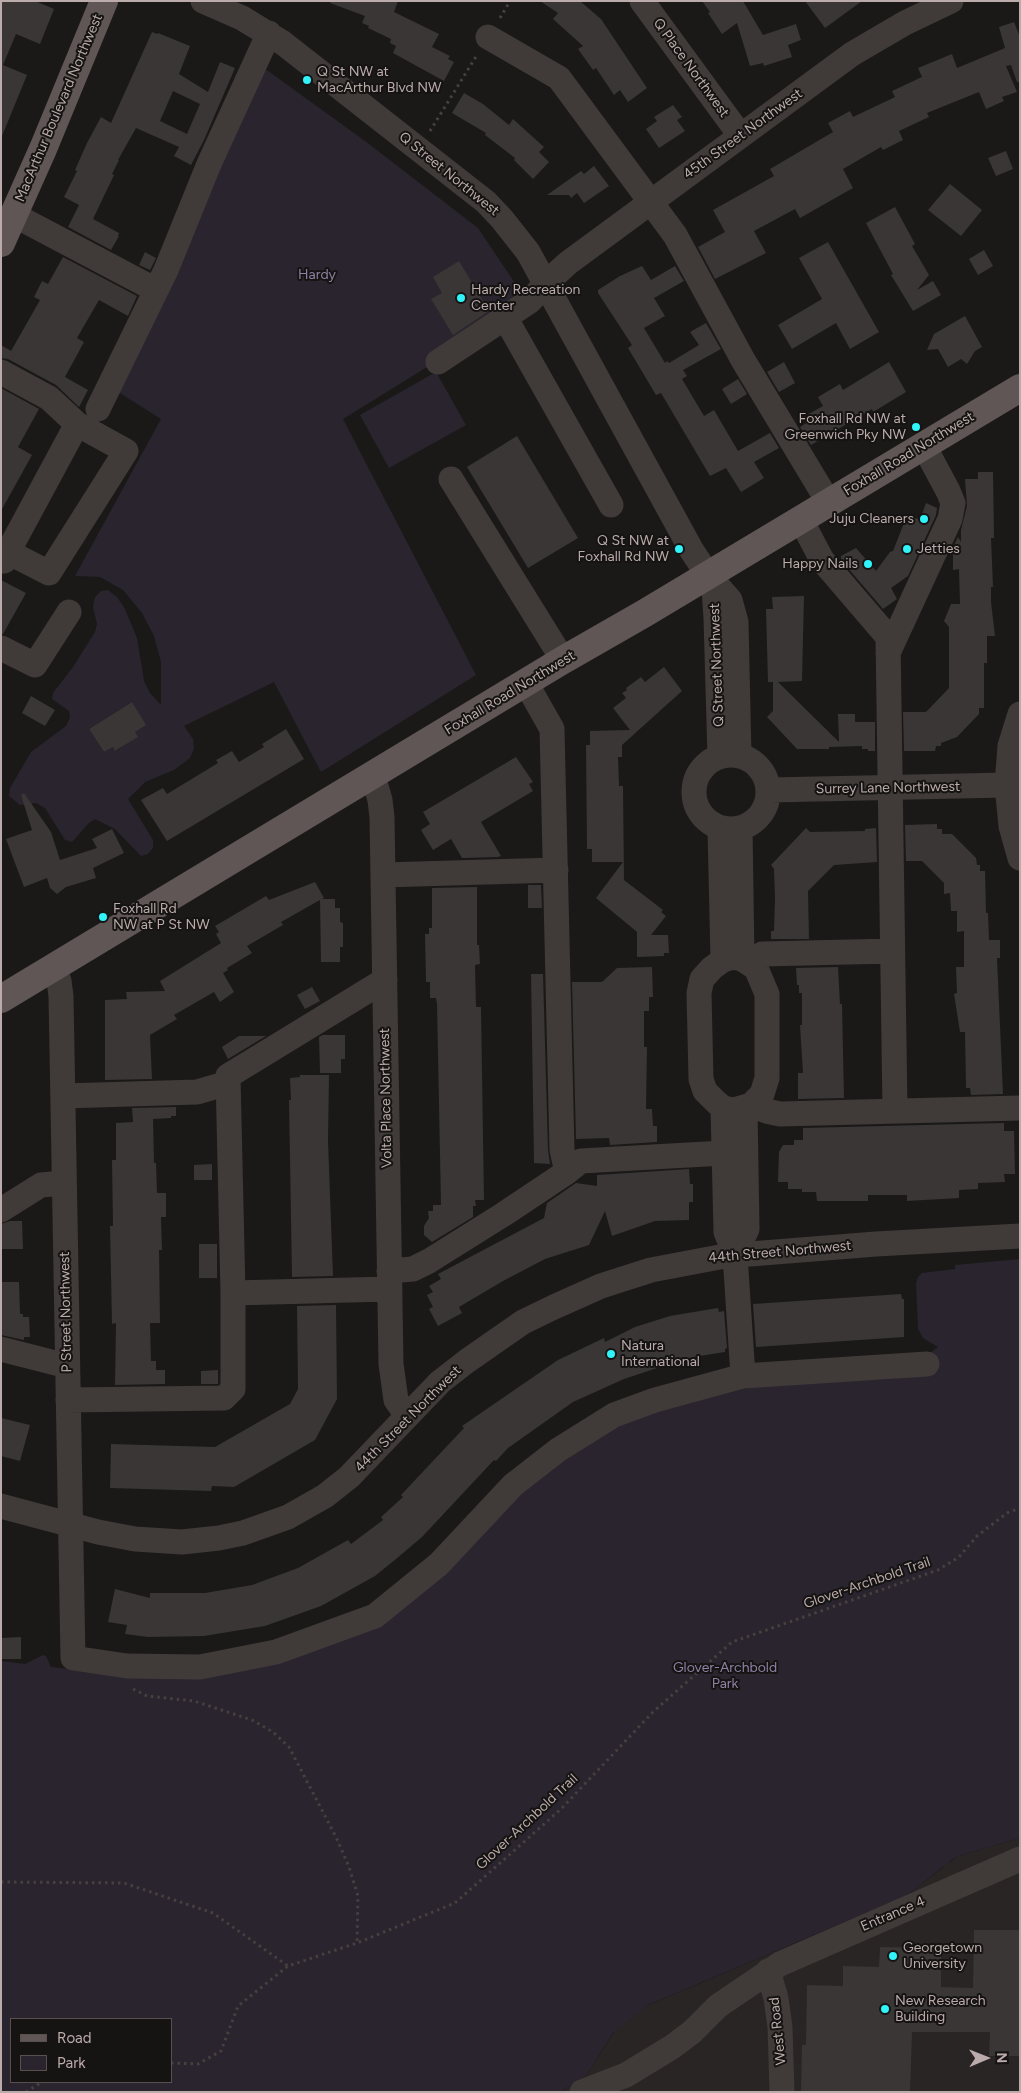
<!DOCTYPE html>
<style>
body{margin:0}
#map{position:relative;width:1021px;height:2093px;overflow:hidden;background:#1a1918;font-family:Figtree,sans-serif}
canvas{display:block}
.frame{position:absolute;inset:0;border:2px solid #bbabaa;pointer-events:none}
.legend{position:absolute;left:10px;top:2018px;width:162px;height:65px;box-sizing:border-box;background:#151413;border:1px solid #57504f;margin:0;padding:6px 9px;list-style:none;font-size:15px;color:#bbabaa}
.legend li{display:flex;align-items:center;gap:10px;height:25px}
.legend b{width:25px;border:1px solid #57504f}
.north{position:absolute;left:961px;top:2033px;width:50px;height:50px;-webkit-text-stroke:4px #151413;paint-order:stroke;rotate:89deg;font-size:14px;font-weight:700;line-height:20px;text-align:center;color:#bbabaa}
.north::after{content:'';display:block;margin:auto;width:18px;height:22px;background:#bbabaa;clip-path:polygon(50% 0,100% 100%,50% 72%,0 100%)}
</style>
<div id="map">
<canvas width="1021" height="2093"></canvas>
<div class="frame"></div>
<ul class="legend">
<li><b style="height:6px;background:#5f5655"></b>Road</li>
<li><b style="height:14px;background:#29242e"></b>Park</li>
</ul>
<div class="north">N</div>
</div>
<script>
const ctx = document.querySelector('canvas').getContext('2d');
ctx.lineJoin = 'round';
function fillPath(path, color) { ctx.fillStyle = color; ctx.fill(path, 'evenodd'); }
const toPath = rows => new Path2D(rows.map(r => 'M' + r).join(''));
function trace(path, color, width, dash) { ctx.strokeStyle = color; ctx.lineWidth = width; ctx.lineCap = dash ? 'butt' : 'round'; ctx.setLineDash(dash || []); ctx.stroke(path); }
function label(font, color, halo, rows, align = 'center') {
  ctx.font = font + ' Figtree,sans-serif'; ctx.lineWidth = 4; ctx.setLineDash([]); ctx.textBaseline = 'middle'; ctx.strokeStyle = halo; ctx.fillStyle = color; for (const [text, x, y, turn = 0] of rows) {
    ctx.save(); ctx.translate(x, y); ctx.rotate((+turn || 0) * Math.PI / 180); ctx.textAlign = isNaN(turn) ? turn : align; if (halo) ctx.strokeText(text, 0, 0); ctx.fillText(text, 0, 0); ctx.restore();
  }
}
const built = toPath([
 [1020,1838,1020,2092,560,2092,586,2076,625,2015,906,1896,958,1856]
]);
const green = toPath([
 [264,68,365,141,478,228,529,304,343,419,476,675,321,772,274,682,184,726,193,739,194,749,190,758,174,770,145,782,128,799,153,840,153,848,148,854,141,856,115,829,95,819,89,823,72,842,65,840,45,808,36,803,20,805,9,796,10,788,31,752,66,726,70,718,69,711,52,699,53,693,73,667,95,632,97,624,93,607,95,597,101,591,108,590,117,597,125,609,137,638,144,681,150,693,161,705,161,662,154,636,142,613,123,590,100,577,75,576,161,419,112,388],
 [132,702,135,732,137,737,116,751,113,747,104,752,89,729],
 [436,372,466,425,389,468,360,415],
 [1020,1259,1020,1838,958,1856,949,1862,949,1864,943,1867,906,1896,648,2005,613,2033,586,2076,560,2092,1,2092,1,1661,25,1664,43,1655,46,1656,51,1667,107,1673,380,1620,546,1467,595,1433,661,1404,774,1383,894,1379,938,1347,923,1338,918,1329,916,1283,918,1277,922,1273,955,1269,955,1265],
 [11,2019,171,2019,171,2082,11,2082]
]);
const building = toPath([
 [1,1,35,1,54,9,40,44,16,34,3,65,27,75,2,136],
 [331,1,398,1,394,12,439,34,432,47,450,56,448,59,454,62,444,81,393,53,396,46,390,43,391,39,368,28,369,26,362,23,365,16,330,3],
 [540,1,580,1,601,19,647,88,628,102,620,90,614,95,596,68,593,70,578,49,583,46,553,19,558,13],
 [702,1,743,1,763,35,796,24,801,40,788,45,792,57,764,66,763,63,750,66,737,23,722,34,708,13,710,12],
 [805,1,862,1,825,28],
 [1014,22,1020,37,1020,82,1017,82,1011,65,1006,66,1017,92,1002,97,1004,101,986,109,979,92,927,113,929,117,899,131,903,140,883,150,881,147,843,169,853,188,800,218,795,209,754,231,766,253,715,279,698,247,725,232,713,210,774,176,770,169,833,132,828,123,850,111,853,117,895,97,892,91,922,77,918,68,952,54,957,68,1005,48,999,27],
 [152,32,157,34,158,33,190,46,179,74,208,92,220,62,235,68,204,140,191,165,174,156,179,147,136,128,118,160,119,160,112,174,114,175,93,219,119,233,118,236,119,236,111,250,68,227,79,205,64,197,77,171,75,170,87,143,101,117,111,123],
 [173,91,200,104,187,134,160,121],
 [464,93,483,104,509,125,513,119,544,147,539,152,549,162,533,179,514,160,515,158,485,135,486,133,452,113],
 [673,105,682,117,677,120,685,131,659,148,646,129,657,121,654,117],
 [1006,151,1013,169,996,176,988,158],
 [594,166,609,186,584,203,577,193,571,198,569,195,547,195,581,171,584,174],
 [950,184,982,210,961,236,928,210],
 [895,207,915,244,912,246,929,275,917,290,933,281,941,295,913,311,891,275,893,274,866,223],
 [828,242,879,332,850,349,836,323,792,349,778,325,822,299,799,258],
 [984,250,993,266,978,275,969,259],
 [145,252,156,258,150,270,139,265],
 [63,257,137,296,128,316,99,300,77,338,84,342,65,377,88,390,79,407,56,385,8,359,1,358,1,345,11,351,40,300,34,297,42,281,48,284],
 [459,261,489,311,453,335,431,299,442,293,433,277],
 [642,266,651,280,675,266,684,281,654,298,665,316,644,328,665,363,667,361,669,363,699,345,690,332,706,323,721,349,683,370,687,376,682,379,704,416,714,410,738,451,770,433,779,448,754,462,764,478,741,492,726,468,710,476,661,393,656,395,628,348,632,345,598,293,598,290,620,276],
 [965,316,982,347,975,351,967,364,961,359,948,367,938,349,927,350,934,334],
 [784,362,795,383,779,392,767,372],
 [889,362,906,392,873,412,872,409,811,445,800,427,808,422,805,416,823,406,818,397,840,384,843,390],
 [738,379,747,394,731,404,722,389],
 [1,388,39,409,18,447,32,455,1,511],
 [517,436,578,538,528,568,467,467],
 [978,472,993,472,994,538,991,538,993,587,991,587,991,602,995,636,987,636,987,663,984,663,984,708,979,708,979,714,957,737,941,743,941,746,936,746,935,751,904,751,903,712,926,712,949,688,949,627,944,621,951,604,960,604,959,569,953,570,953,547,958,537,961,542,961,530,967,506,965,479,978,479],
 [926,503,937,508,936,515,908,576,891,588,897,599,883,609,841,560,841,556,856,548,876,571,890,552,893,551,906,518,910,519,911,516,920,520],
 [1,580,26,593,3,634,1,634],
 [804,596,802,681,778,682,839,742,838,714,855,714,855,722,875,722,875,751,868,751,868,749,862,749,862,746,829,747,829,749,797,749,767,717,773,711,773,682,768,682,766,609,773,609,772,597],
 [664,667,682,691,622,745,622,757,618,757,619,786,623,786,624,880,663,910,661,912,666,916,651,935,668,935,669,953,664,953,664,956,637,957,637,932,596,898,623,862,592,862,592,849,587,849,586,745,590,745,590,731,630,730,613,708,626,698,622,693,627,690,626,688,641,677,645,682],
 [31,696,55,710,45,726,22,713],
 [132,702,146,725,135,732,138,737,115,751,113,747,104,752,89,729],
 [286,729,304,759,167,841,141,800,163,788,167,794,218,763,216,760,232,751,239,762,264,747,262,744],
 [516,757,533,782,529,784,533,791,481,822,501,856,498,857,462,858,451,839,433,850,421,830,430,824,423,812],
 [24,793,51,832,60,860,97,848,92,839,112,829,124,853,93,868,96,878,66,887,57,894,50,888,47,878,24,887,6,839,32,830,21,795],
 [937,824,937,829,942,829,942,834,952,834,976,858,977,865,980,865,980,871,985,871,986,913,988,913,989,940,1000,940,1000,958,997,958,1003,1094,971,1095,970,1088,966,1088,965,1032,960,1032,954,994,957,993,956,967,964,967,964,931,957,932,957,911,951,911,950,893,944,894,944,883,922,861,906,861,905,825],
 [806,828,810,832,865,831,865,829,876,828,877,862,834,865,808,891,809,939,771,939,771,931,774,931,775,898,774,869,771,865],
 [315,882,324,898,321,899,335,899,335,908,340,908,340,922,343,923,343,947,340,947,340,962,321,962,320,900,281,922,283,925,247,946,252,953,227,968,228,970,223,973,234,992,220,1002,214,992,174,1015,177,1019,150,1035,152,1079,105,1080,105,1000,127,999,126,992,165,991,160,981,221,943,216,934,219,932,215,926,266,896,269,900],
 [528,885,541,885,542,908,528,908],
 [477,887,477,945,479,945,480,964,475,965,476,1007,481,1007,484,1200,475,1200,476,1206,473,1206,473,1217,432,1242,424,1235,424,1226,429,1218,428,1211,433,1211,433,1205,441,1205,437,1004,436,998,430,998,430,982,426,982,425,934,429,934,429,928,432,928,432,888],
 [652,967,653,997,649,997,649,1011,644,1011,644,1047,647,1047,646,1109,652,1109,653,1126,657,1126,657,1142,610,1145,609,1138,576,1139,572,982,602,982,617,968],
 [838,967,840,1004,842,1004,844,1098,798,1099,798,1073,803,1073,800,1025,802,1025,802,993,799,993,799,985,797,985,796,968],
 [531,974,543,974,548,1150,550,1164,534,1163],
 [312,987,320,1001,305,1009,297,995],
 [323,1035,345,1035,345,1059,341,1059,341,1073,320,1073,319,1037],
 [239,1036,266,1036,228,1059,222,1047],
 [300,1075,329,1075,328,1141,333,1276,292,1277,289,1100,291,1100,290,1078,300,1077],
 [176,1107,176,1116,171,1116,171,1118,153,1119,154,1163,156,1163,157,1193,166,1193,166,1217,161,1217,162,1250,159,1250,160,1323,150,1323,151,1361,156,1361,156,1370,165,1370,165,1384,115,1385,116,1323,112,1324,110,1226,113,1226,112,1160,116,1160,116,1123,133,1122,132,1108],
 [1004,1123,1004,1131,1014,1131,1015,1174,1004,1174,1005,1182,978,1183,978,1189,959,1190,959,1198,907,1201,907,1195,868,1195,868,1201,817,1201,816,1192,802,1192,802,1189,788,1189,788,1182,778,1182,779,1152,783,1145,794,1145,794,1140,803,1140,803,1128],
 [212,1164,212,1180,194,1180,194,1165],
 [689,1169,690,1184,693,1184,693,1202,689,1202,689,1220,655,1221,612,1236,605,1211,589,1245,545,1259,503,1281,459,1307,462,1313,438,1326,429,1309,433,1307,427,1295,433,1292,429,1286,441,1279,438,1274,544,1218,547,1203,576,1183,597,1186,597,1175],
 [10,1221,22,1221,23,1249,1,1249,1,1224],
 [199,1244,217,1244,217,1278,199,1278],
 [1,1282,19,1282,20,1314,23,1314,23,1317,29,1317,30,1337,24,1337,24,1340,1,1335],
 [901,1294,902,1299,904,1299,904,1337,756,1347,753,1304],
 [336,1305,337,1399,315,1440,234,1487,212,1486,211,1491,110,1488,111,1444,215,1447,290,1404,298,1389,297,1306],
 [718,1308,719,1312,724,1311,727,1348,725,1349,725,1352,693,1357,657,1368,624,1379,573,1402,508,1448,496,1461,494,1460,422,1537,396,1559,375,1576,321,1606,265,1626,204,1636,148,1637,125,1634,127,1625,108,1622,115,1589,150,1598,150,1593,205,1593,252,1585,298,1568,348,1540,351,1544,383,1520,381,1517,403,1497,401,1495,464,1428,462,1426,558,1360,604,1338,605,1342,635,1327,670,1316],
 [218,1370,218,1384,201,1384,201,1371],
 [1,1418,30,1425,20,1461,1,1456],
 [21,1637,21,1659,1,1659,1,1638],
 [974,1930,1020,1930,1020,2056,989,2056,990,2032,912,2032,910,2092,801,2092,802,2045,806,2045,807,1985,843,1986,843,1966,879,1967,880,1947,941,1948,941,1987,973,1988]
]);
const path = toPath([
 [500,18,510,1],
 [430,131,477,55],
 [133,1689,147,1696,194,1701,252,1720,273,1732,289,1747,336,1837,349,1867,358,1896,357,1943],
 [1,1882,124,1883,213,1913,288,1966,357,1943,455,1903,561,1809,653,1712,732,1642,938,1570,959,1557,977,1536,1007,1513,1020,1508],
 [171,2063,198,2064,221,2051,238,2006,288,1966],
 [26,2092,42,2082]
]);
const minor = toPath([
 [203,1,242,18,283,43,486,202,502,219,528,252,692,551,708,575,730,600,736,622,739,756],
 [642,1,740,135],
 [488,37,559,78,675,235,743,360,829,503],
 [14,215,156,290],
 [506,319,611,505],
 [438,362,530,301,545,284,568,263,852,54,905,23,951,1],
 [1,372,49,398,77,424],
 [98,409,166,270,209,164,269,33],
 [451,479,563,660],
 [801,520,822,560,888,637,895,1110],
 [1,559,4,561,8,552,77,424,126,451,49,573,8,552],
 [711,582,714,589,716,618,720,757],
 [1,648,35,665,69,612],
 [888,653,950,519,953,503,948,491,924,446],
 [526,683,552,729,562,1150,567,1172,581,1161,724,1153],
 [1020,714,1010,746,1007,785,1011,826,1020,858],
 '694 792a37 37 0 1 1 74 0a37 37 0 1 1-74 0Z',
 [373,776,380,800,382,817,391,1364,396,1400,407,1416],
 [769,790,1007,785],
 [740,828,742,959],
 [720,829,723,960],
 [383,875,556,870],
 [733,957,742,959,756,968,767,994,767,1078,762,1094,751,1105,734,1110,723,1108,716,1102,705,1091,701,1079,699,993,702,979,712,968,723,960,733,957],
 [749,963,762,954,892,951],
 [54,968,59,981,61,996,73,1658,127,1666,200,1667,276,1652,375,1616,439,1564,513,1485,558,1450,614,1415,655,1400,743,1376,927,1364],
 [63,1096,197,1092,228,1083],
 [751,1105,766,1111,780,1114,1020,1108],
 [723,1108,726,1232,735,1255,743,1376],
 [1,1210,41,1185,64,1183],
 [735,1255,747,1229,745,1108],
 [389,1271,413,1269,429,1261,504,1214,567,1172],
 [233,1293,390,1289],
 [1,1349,67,1366],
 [68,1400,224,1398,233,1389,233,1293,228,1076,385,980],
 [1,1506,98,1532,135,1539,182,1542,219,1538,243,1533,288,1517,325,1496,349,1477,440,1382,467,1361,523,1322,554,1307,601,1286,651,1270,725,1256,876,1244,1020,1236],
 [768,1971,776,1998,780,2027,782,2092],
 [582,2092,626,2075,672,2047,692,2032,718,2006,780,1964,1020,1859]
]);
const major = toPath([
 [1,243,43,149,104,1],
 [1,999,563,660,645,613,1020,388]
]);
const markers = [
 [307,80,5,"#30f4fa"],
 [461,298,5,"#30f4fa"],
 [916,427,5,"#30f4fa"],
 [924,519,5,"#30f4fa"],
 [679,549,5,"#30f4fa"],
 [907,549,5,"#30f4fa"],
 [868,564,5,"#30f4fa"],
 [103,917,5,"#30f4fa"],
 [611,1354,5,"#30f4fa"],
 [893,1956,5,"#30f4fa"],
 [885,2009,5,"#30f4fa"]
];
const streetNames = [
 ["Q Place Northwest",691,68,54],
 ["MacArthur Boulevard Northwest",59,108,-67],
 ["45th Street Northwest",743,134,-36],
 ["Q Street Northwest",449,174,39],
 ["Foxhall Road Northwest",909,454,-31],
 ["Q Street Northwest",717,665,-92],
 ["Foxhall Road Northwest",510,693,-31],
 ["Surrey Lane Northwest",888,788,-1],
 ["Volta Place Northwest",386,1098,-91],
 ["44th Street Northwest",780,1252,-5],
 ["P Street Northwest",66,1312,-91],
 ["44th Street Northwest",408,1419,-45],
 ["Glover-Archbold Trail",867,1583,-19],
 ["Glover-Archbold Trail",527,1822,-43],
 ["Entrance 4",893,1914,-23],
 ["West Road",778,2031,-96]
];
const poiNames = [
 ["Q St NW at",317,72],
 ["MacArthur Blvd NW",317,88],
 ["Hardy Recreation",471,290],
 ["Center",471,306],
 ["Foxhall Rd NW at",906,419,"right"],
 ["Greenwich Pky NW",906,435,"right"],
 ["Juju Cleaners",914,519,"right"],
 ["Q St NW at",669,541,"right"],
 ["Foxhall Rd NW",669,557,"right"],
 ["Jetties",917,549],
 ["Happy Nails",858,564,"right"],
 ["Foxhall Rd",113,909],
 ["NW at P St NW",113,925],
 ["Natura",621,1346],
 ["International",621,1362],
 ["Georgetown",903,1948],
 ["University",903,1964],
 ["New Research",895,2001],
 ["Building",895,2017]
];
const parkNames = [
 ["Hardy",317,275],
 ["Glover-Archbold",725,1668],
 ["Park",725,1684]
];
fillPath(built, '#282524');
fillPath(green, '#29242e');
fillPath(building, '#393635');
trace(path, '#47403f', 3, [2.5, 4]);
trace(minor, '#403a39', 25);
trace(major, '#5f5655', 28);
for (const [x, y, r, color] of markers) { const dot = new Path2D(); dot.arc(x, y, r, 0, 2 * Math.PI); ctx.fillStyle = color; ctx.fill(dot); trace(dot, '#151413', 2); }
label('14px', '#bbabaa', '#151413', streetNames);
label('14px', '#bbabaa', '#151413', poiNames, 'left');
label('14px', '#9080a6', '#151413', parkNames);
</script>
